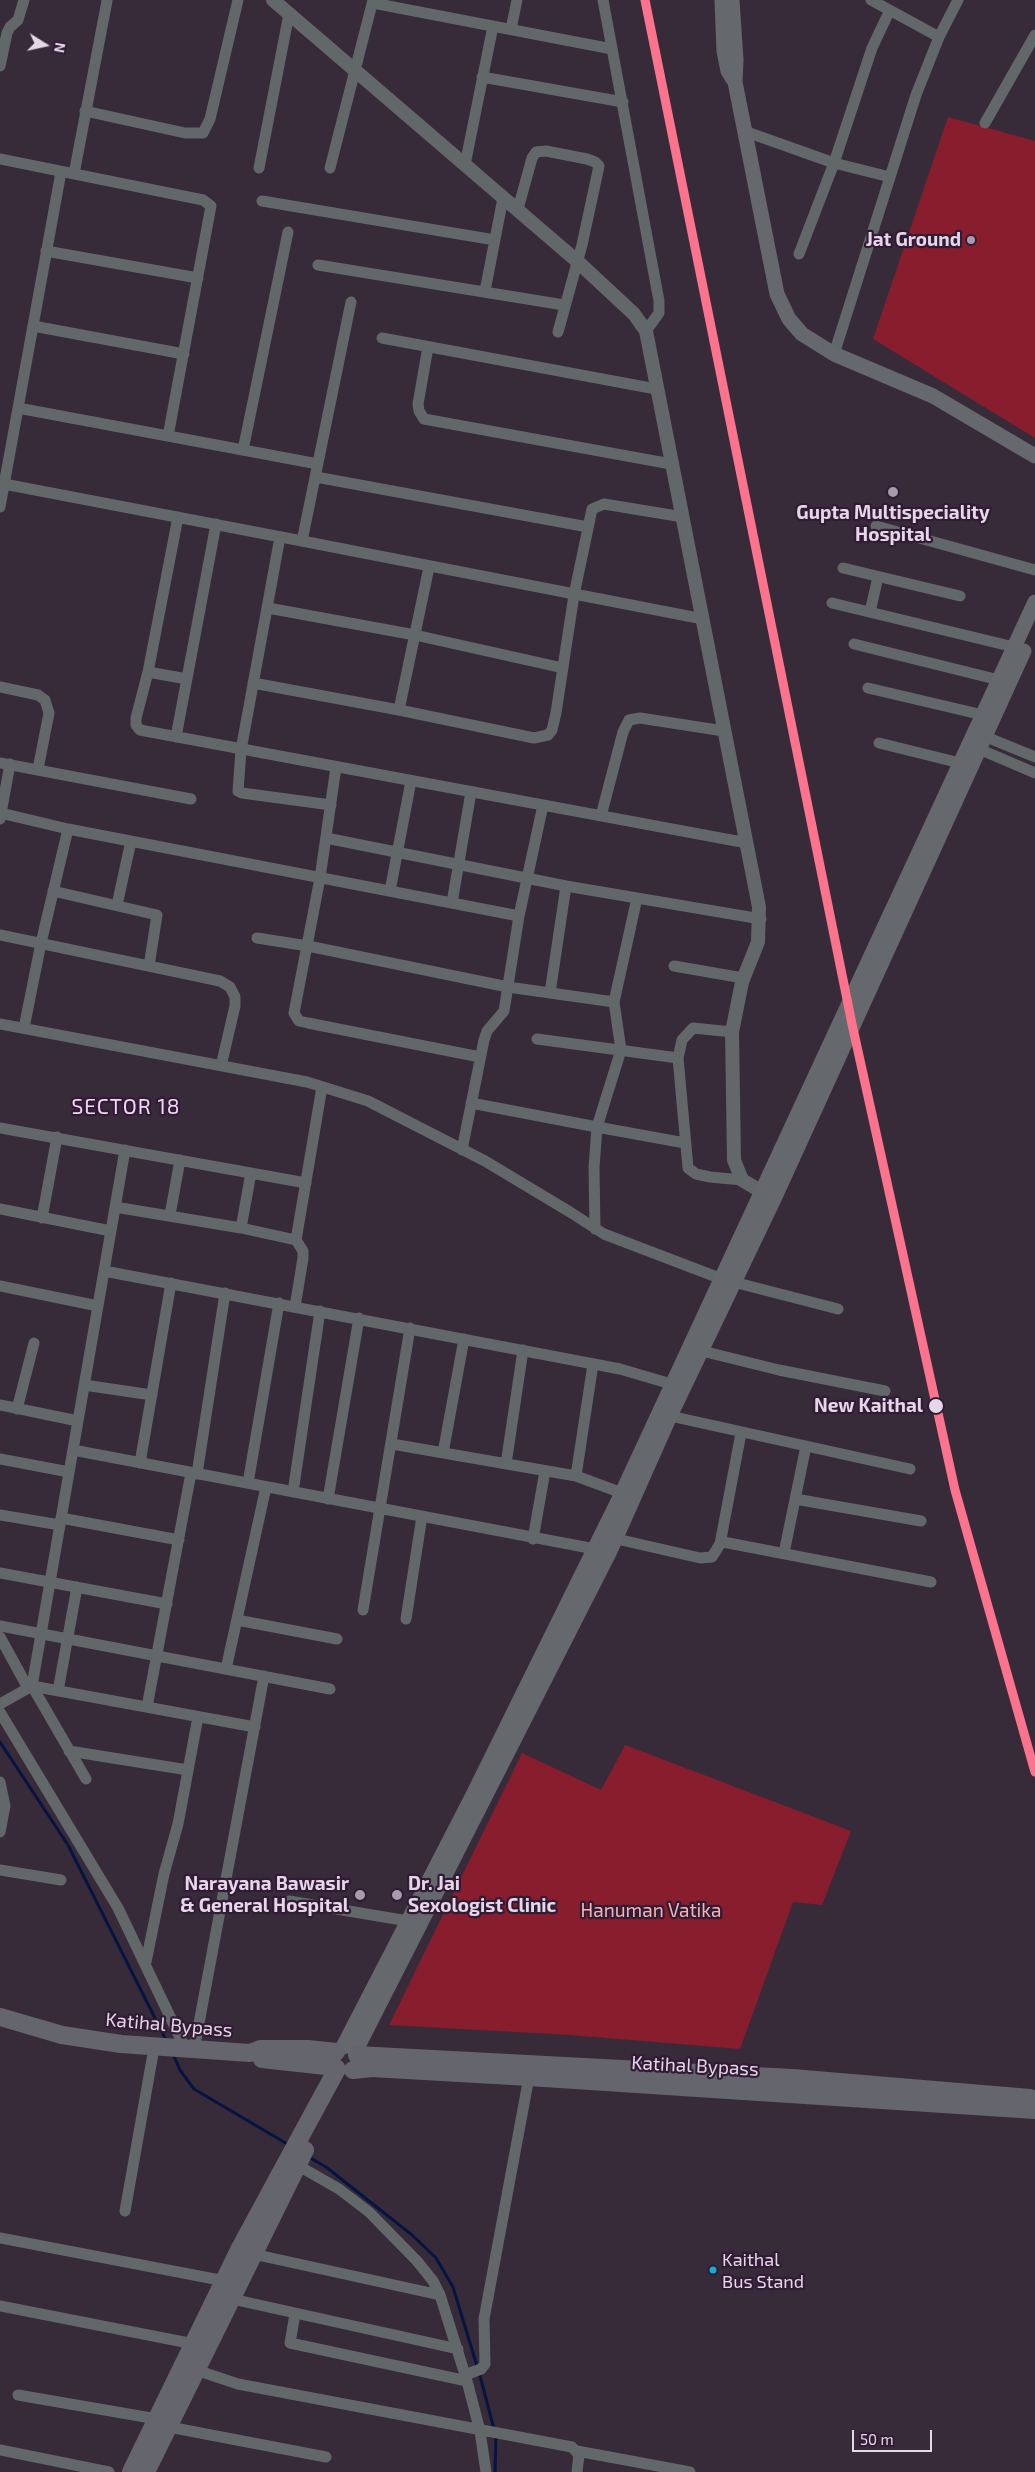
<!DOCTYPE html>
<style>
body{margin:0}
#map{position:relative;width:1035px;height:2472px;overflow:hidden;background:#372b3a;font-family:"Exo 2",sans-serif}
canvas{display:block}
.north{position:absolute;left:20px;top:20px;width:50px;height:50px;-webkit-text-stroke:4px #311b35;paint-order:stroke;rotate:100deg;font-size:14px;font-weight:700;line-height:20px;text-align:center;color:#e5d7e8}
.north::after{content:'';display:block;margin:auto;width:18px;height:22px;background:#e5d7e8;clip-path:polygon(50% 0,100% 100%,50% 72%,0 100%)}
.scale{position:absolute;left:852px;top:2430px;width:80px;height:22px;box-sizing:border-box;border:2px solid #e5d7e8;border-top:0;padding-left:6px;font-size:15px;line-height:18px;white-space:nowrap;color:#e5d7e8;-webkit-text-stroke:4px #311b35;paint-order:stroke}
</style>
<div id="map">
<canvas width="1035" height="2472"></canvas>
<div class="north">N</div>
<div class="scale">50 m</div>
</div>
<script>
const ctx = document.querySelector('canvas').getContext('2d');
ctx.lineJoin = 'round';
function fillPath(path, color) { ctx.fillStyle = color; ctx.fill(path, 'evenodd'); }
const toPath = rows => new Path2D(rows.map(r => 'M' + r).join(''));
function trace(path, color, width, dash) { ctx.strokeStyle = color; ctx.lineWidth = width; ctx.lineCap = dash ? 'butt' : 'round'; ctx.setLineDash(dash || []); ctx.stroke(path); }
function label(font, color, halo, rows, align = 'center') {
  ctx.font = font + ' "Exo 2",sans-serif'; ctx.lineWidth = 4.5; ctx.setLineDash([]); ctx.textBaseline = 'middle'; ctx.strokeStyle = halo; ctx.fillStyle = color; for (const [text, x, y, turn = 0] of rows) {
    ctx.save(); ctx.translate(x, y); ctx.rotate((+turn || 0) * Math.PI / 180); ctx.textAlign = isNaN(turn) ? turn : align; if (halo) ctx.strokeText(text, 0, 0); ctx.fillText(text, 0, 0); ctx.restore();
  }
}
const green = toPath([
 [948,117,1035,141,1035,438,873,339],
 [625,1745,851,1831,822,1905,793,1902,740,2049,570,2035,389,2025,522,1753,601,1790]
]);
const stream = toPath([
 [0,1742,68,1845,167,2042],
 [173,2054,180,2070,194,2089,289,2145],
 [307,2156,326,2167,412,2235,436,2258,453,2287,477,2366],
 [479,2372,494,2429],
 [495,2472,496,2435]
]);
const minor = toPath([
 [603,0,659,301,659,313,646,331],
 [871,0,939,37],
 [373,3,612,49],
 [511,29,517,0],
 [0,66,7,33,10,27,18,20,24,0],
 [482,77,623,102],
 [85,111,185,133,203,133,210,119,238,0],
 [985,123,1035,35],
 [744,131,834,163,890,177],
 [0,159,203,200,211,206,168,436],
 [465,165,493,26],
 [259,168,289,14],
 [330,168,373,0],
 [74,174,107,1],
 [262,201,495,240],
 [518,209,532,158,536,152,546,151,587,159,595,162,599,166,582,245,558,332],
 [46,251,198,278],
 [799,254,834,163,872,48,889,12],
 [318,265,564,305],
 [485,291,503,198],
 [33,326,184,354],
 [382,338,656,389],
 [428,347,418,404,419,411,424,419,671,464],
 [834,354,916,95,939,37,958,0],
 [18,408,318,464],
 [243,450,288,232],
 [316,477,588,527],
 [4,484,302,541,351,302],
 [0,507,61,172],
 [178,517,148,672,136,718,136,725,140,730,747,843],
 [876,526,1035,570],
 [280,537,241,750,238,791,242,793,331,805],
 [302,541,703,619],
 [843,568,960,596],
 [832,603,1014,647],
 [268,608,415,635,563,668],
 [870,612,878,577],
 [854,644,999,680],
 [148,672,187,679],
 [253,683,399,710,534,738,548,735,552,730,556,713,574,595,592,509,604,504,683,517],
 [0,687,38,695,45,700,49,713,38,769],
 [868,688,983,715],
 [399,710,429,567],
 [979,734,1035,757],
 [176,737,216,524],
 [879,743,960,763],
 [972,746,1035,773],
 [0,763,191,799],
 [336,767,320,878,294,1013,299,1021,308,1023,480,1057],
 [1,813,68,829,519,916],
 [601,816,623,732,629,720,640,718,724,731],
 [0,819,10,764],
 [326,838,566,886,761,919],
 [53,891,157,915,149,966],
 [390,891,411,781],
 [452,903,471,792],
 [117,905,131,841],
 [0,935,220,981,230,987,235,997,235,1006,221,1066],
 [257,938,308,946,508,987,614,1002],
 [674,966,743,978],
 [550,993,566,886],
 [0,1024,307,1082,368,1101,485,1161,570,1212,604,1234,722,1279,838,1309],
 [24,1028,41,943,68,829],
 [732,1032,693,1028,682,1040,678,1058,688,1168,696,1174,710,1177,742,1180],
 [537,1039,678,1058],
 [471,1103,597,1127,621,1050,614,1002,637,898],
 [0,1128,306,1183],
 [462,1150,484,1040,487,1031,504,1011,519,916,543,805],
 [115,1207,241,1228,296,1240],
 [0,1209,111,1231],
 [170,1215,180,1160],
 [42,1218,57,1137],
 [241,1228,251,1173],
 [595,1229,594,1167,597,1127,685,1143],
 [104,1271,620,1369,678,1386],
 [0,1286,98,1306],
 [295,1307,303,1258,303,1251,296,1240,322,1087],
 [702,1351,779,1370,885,1391],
 [84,1385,152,1395],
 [0,1405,78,1421],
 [17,1409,34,1343],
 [670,1416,806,1446,784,1553],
 [392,1444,576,1476,622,1493],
 [806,1446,910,1469],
 [73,1450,595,1549],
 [443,1453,464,1339],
 [0,1459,69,1472],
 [140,1463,171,1283],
 [506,1464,523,1350],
 [197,1474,225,1293],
 [576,1476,593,1364],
 [248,1483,279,1303],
 [293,1492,320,1311],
 [328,1499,359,1318],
 [795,1499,921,1521],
 [0,1515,60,1525],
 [61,1518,179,1540],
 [608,1537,700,1558,712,1557,720,1544,723,1542,931,1582],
 [533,1539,545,1471],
 [720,1544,741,1433],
 [0,1573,167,1604],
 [363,1610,410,1328],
 [406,1619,422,1516],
 [237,1620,337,1639],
 [0,1626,330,1689],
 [0,1637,28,1688],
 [226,1669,266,1487],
 [32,1686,255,1727],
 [32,1686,86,1779],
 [58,1691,77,1587],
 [0,1704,32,1686,125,1150],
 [147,1707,191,1473],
 [0,1712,118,1908,186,2050],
 [69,1751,188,1770],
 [0,1782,5,1806,0,1832],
 [0,1870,61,1880],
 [289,1901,408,1921],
 [146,1962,164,1874,178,1824,198,1717],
 [194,2050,264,1676],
 [297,2165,339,2189,369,2212,417,2261,433,2281,440,2295,467,2381,480,2431,486,2472],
 [125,2211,154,2048],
 [0,2238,225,2281],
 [253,2254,440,2295],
 [232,2299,458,2349],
 [0,2306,194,2344],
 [295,2314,290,2343,467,2381],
 [196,2370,238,2384,572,2447,579,2455,577,2472],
 [465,2375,481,2369,485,2364,484,2319,529,2077],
 [18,2395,157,2419],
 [169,2427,326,2457],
 [0,2450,109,2472],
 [577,2451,690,2472]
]);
const tertiary = toPath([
 [273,0,577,261,634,314,646,331,759,907,758,942,742,982,732,1032,734,1160,742,1180,771,1197]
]);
const secondary = toPath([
 [722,0,724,51,728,71,733,79],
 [732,0,736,60,735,82,777,294,789,319,802,334,834,354,933,396,1035,456],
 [343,2047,472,1797,622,1493,1035,602],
 [355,2052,610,1551,670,1416,774,1199,1024,651]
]);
const primary = toPath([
 [0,2017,62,2035,121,2044,250,2053,260,2049,308,2049,336,2052],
 [357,2055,792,2078,1030,2098],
 [262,2059,335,2067],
 [353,2070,372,2068,529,2077,1035,2110],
 [131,2472,240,2248,337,2069],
 [146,2472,305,2150]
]);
const rail1 = toPath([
 [645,0,852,1024,955,1490,1035,1772]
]);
const markers = [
 [971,240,5,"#a89bab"],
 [893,492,6,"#a89bab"],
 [936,1406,8,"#e5d7e8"],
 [360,1895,6,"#a89bab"],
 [397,1895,6,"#a89bab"],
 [713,2270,4.5,"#0dafd3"]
];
const busNames = [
 ["Kaithal",722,2260],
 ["Bus Stand",722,2282]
];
const poiNames = [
 ["Jat Ground",961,240],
 ["Gupta Multispeciality",893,513,"center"],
 ["Hospital",893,535,"center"],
 ["Narayana Bawasir",349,1884],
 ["& General Hospital",349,1906],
 ["Dr. Jai",408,1884,"left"],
 ["Sexologist Clinic",408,1906,"left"]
];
const stopNames = [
 ["New Kaithal",923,1406]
];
const parkNames = [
 ["Hanuman Vatika",651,1911]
];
const streetNames = [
 ["Katihal Bypass",169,2025,5],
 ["Katihal Bypass",695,2066,3]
];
const quarterNames = [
 ["SECTOR 18",126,1107]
];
fillPath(green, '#881d2d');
trace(stream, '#051441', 3);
trace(minor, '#62676a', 11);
trace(tertiary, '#62676a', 14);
trace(secondary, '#65696d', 15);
trace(primary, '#65666d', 18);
trace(rail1, '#fc738d', 9);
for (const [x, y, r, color] of markers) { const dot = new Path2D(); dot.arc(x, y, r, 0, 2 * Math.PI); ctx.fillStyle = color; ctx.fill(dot); trace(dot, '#311b35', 2); }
label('18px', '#e5d7e8', '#311b35', busNames, 'left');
label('bold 19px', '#e5d7e8', '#311b35', poiNames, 'right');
label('bold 19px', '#e5d7e8', '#311b35', stopNames, 'right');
label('19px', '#f6b5b4', '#311b35', parkNames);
label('19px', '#e5d7e8', '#311b35', streetNames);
ctx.letterSpacing = '1px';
label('21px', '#f3d6f9', '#311b35', quarterNames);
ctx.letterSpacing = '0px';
</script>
